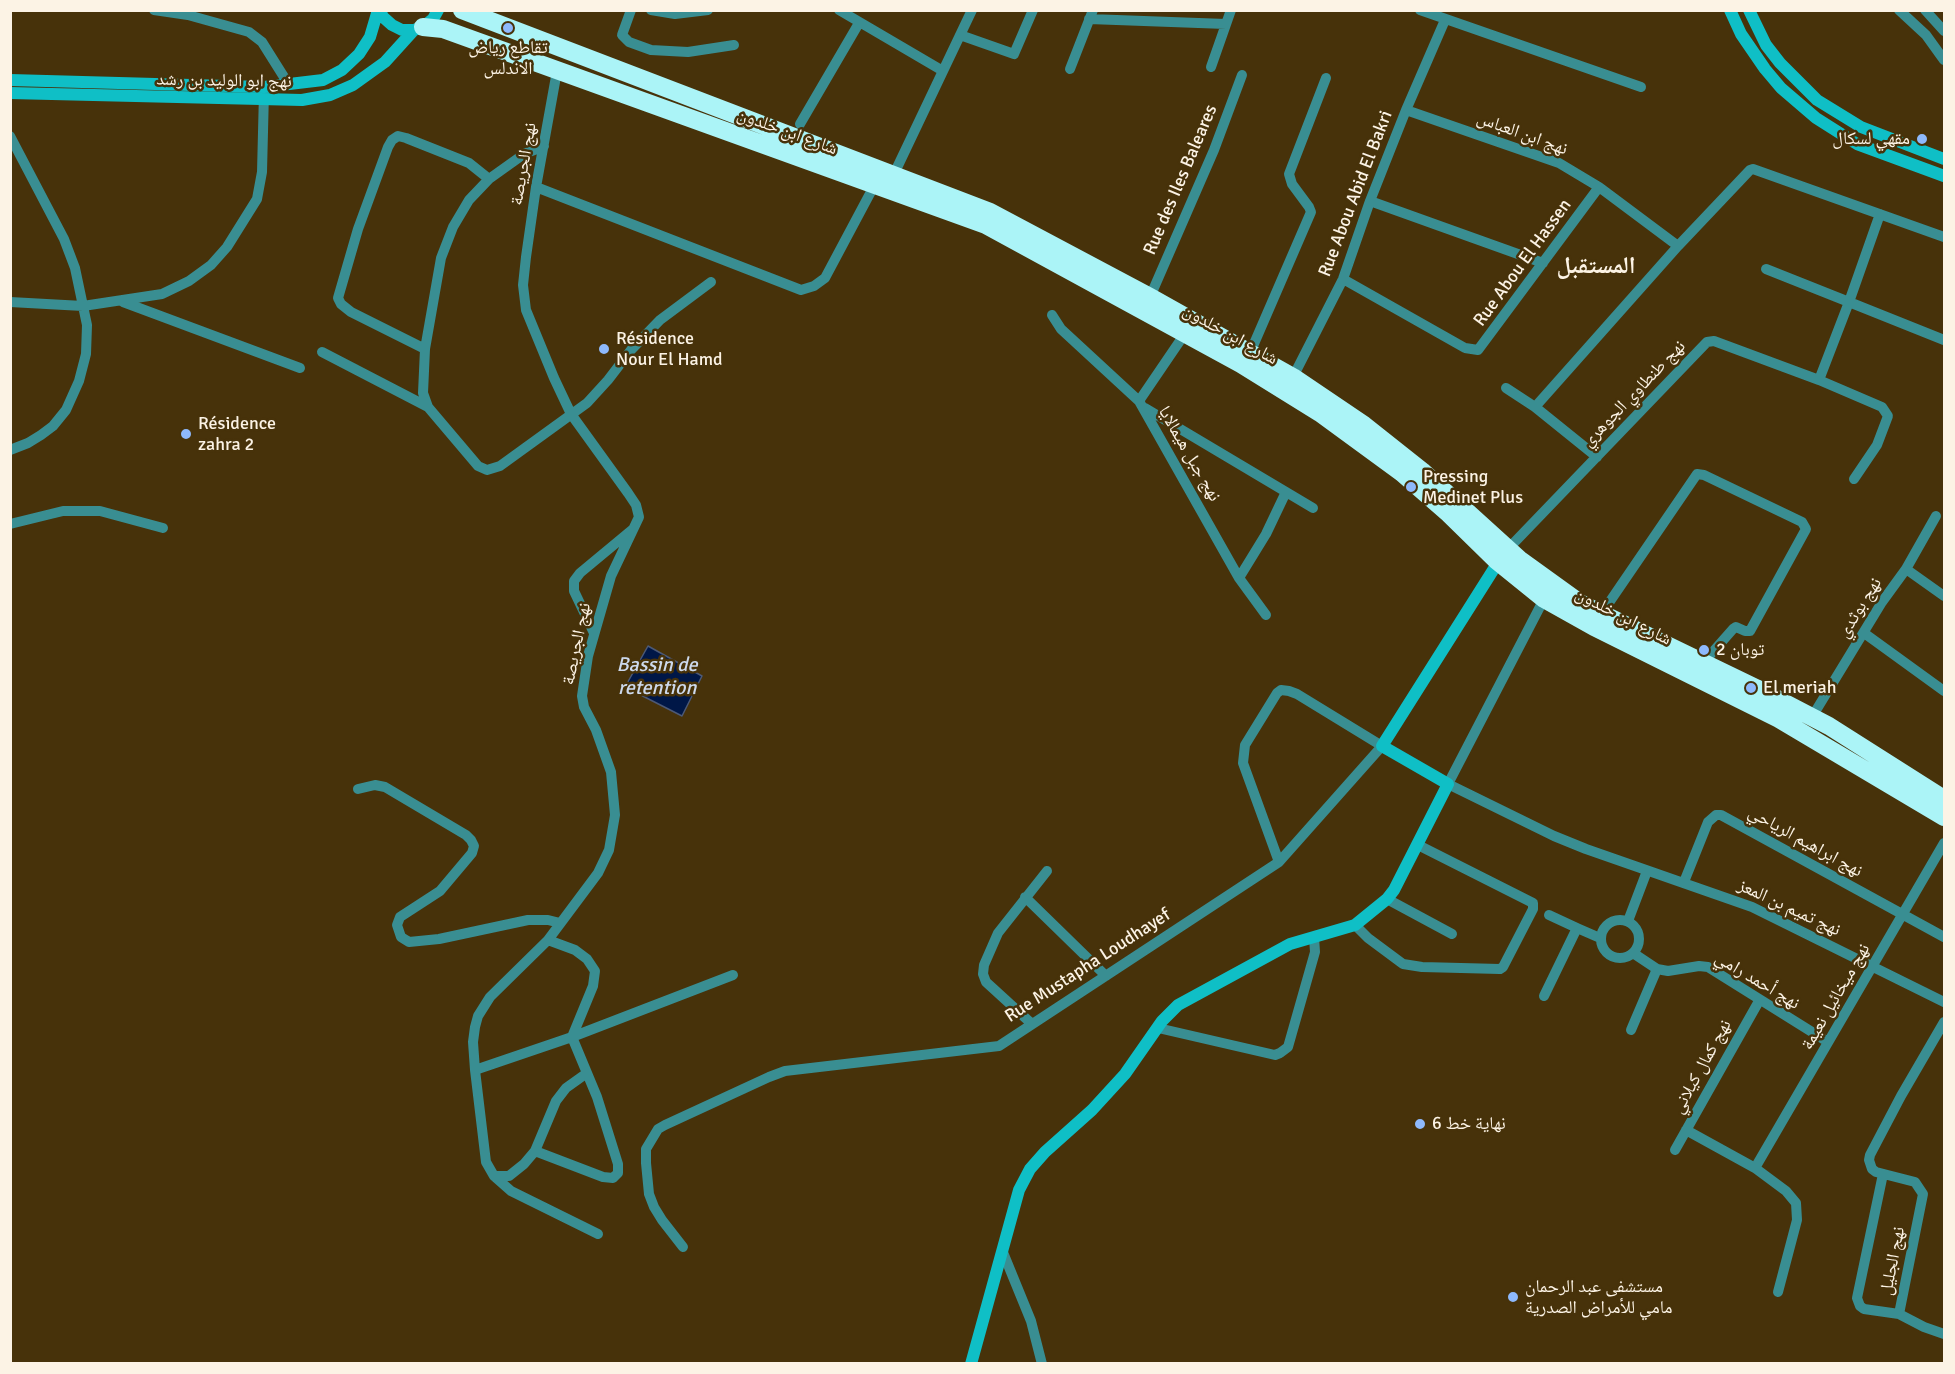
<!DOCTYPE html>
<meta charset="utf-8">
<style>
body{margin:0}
#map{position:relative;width:1955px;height:1374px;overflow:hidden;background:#47320a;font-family:Signika,sans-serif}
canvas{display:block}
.frame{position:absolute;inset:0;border:12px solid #fcf3e5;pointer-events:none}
</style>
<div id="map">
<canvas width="1955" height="1374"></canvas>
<div class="frame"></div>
</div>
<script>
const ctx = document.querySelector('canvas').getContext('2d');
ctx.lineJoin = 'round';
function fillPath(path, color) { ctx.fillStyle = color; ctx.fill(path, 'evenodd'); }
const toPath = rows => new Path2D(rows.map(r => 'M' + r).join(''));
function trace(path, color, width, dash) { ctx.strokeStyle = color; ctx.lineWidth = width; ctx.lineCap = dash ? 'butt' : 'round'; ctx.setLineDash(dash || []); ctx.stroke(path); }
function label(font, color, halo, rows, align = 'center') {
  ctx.font = font + ' Signika,"Noto Naskh Arabic",sans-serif'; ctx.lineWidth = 5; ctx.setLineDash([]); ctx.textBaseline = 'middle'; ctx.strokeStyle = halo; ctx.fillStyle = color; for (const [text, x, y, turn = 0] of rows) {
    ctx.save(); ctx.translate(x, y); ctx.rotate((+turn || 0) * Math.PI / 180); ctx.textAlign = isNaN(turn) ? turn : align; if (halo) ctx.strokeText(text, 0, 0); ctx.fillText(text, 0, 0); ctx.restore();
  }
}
const water = toPath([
 [648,646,702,676,682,716,625,687,648,646]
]);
const street = toPath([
 [154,10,188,15,249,32,262,42,289,85],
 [631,10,622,35,629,42,651,50,688,52,734,45],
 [651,10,675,14,708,10],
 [839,10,943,71],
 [1420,10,1641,87],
 [1899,10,1926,35,1944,60],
 [1925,10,1944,31],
 [1089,19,1226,24],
 [960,35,1014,54,1033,10],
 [1211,67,1231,10],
 [1070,69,1093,10],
 [557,71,536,187,526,257,523,285,526,310,554,378,571,414,628,493,636,505,639,517,611,576,588,656,582,696,584,707,596,730,611,772,615,815,609,850,598,873,548,940,490,997,478,1016,475,1027,473,1042,475,1070,486,1162,494,1176,509,1176,524,1164,535,1151,603,1177,613,1178,618,1173,618,1164,597,1097,572,1037,733,975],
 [1406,110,1559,163,1599,187,1678,246],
 [800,124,859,23],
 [10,136,64,239,75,268,87,325,86,354,79,381,66,410,53,426,41,435,28,443,10,450],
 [544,146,524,154,489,179,469,200,453,227,441,258,425,349,423,393,428,407,478,466,487,470,500,466,587,403,608,380,631,350,660,320,711,282],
 [894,174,972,10],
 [536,187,801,290,814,286,825,278,874,186],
 [1370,201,1543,263],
 [1880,214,1849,302,1944,340],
 [1343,279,1465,348,1478,350,1599,187],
 [1150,297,1214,150,1242,75],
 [10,302,83,306,162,294,189,281,211,265,227,247,257,199,262,172,264,92],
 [123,302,300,368],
 [1052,315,1061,329,1139,401],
 [1188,329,1139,401,1239,578,1266,615],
 [425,349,351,312,341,304,338,298,358,229,388,147,392,140,398,136,406,138,469,163,489,179],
 [322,352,428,407],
 [1250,353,1311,212,1309,207,1292,184,1289,174,1326,78],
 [1293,377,1343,279,1370,201,1406,110,1445,20],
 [1819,380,1882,407,1888,416,1877,445,1854,479],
 [1506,388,1535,407,1597,457],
 [1535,407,1678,246,1750,170,1753,169,1944,237],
 [1145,408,1313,508],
 [10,524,63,511,100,511,163,528],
 [1508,549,1707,342,1714,341,1819,380,1849,302,1766,269],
 [1906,569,1944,596],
 [1239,578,1266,534,1286,492],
 [1544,599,1448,784,1554,836,1586,849,1752,907,1944,1002],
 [1602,613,1697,474,1704,475,1802,522,1806,529,1750,631,1745,631,1736,627,1733,629,1703,663],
 [594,633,574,591,574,581,580,573,633,529],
 [1864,633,1944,691],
 [1812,717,1882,602,1906,569,1936,516],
 [358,789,375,785,385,787,466,835,471,840,474,846,472,853,440,891,400,917,397,925,401,937,409,942,439,939,528,920,548,920,560,923],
 [1684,882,1708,822,1716,815,1721,815,1944,937],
 [1025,897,1106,976],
 [1387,899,1452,934],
 '1601 939a19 19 0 1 1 38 0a19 19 0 1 1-38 0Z',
 [1628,921,1647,871],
 [1355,925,1368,938,1403,964,1422,967,1500,969,1503,967,1533,909,1533,903,1418,845],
 [1577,928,1600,938],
 [1633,953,1657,969,1668,971,1699,966,1708,967,1828,1042],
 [1544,996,1577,928,1549,915],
 [1032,1024,986,982,983,974,984,965,998,933,1047,871],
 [1158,1028,1275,1055,1280,1053,1288,1047,1315,952,1314,937],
 [1631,1030,1657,969],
 [475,1070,572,1037,593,986,595,971,587,959,575,950,548,940],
 [1686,1130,1755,1168,1786,1191,1796,1203,1797,1220,1778,1292],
 [1675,1150,1759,1001],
 [535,1151,556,1101,566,1088,587,1073],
 [1755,1168,1944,843],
 [1883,1174,1857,1298,1860,1306,1864,1309,1899,1314,1923,1194,1915,1182,1876,1172,1872,1169,1869,1160,1870,1155,1901,1096,1944,1022],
 [494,1176,511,1191,598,1234],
 [683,1247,662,1220,654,1207,649,1194,646,1163,646,1149,658,1129,665,1125,769,1077,785,1071,999,1046,1279,862,1382,746,1297,694,1289,691,1281,690,1277,693,1245,745,1243,763,1279,862],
 [1002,1250,1031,1321,1042,1364],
 [1899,1314,1924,1327,1944,1334]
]);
const secondary = toPath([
 [380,10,383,17,392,25,402,30,414,30,423,27,433,19,438,10],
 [1730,10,1741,34,1765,69,1781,88,1816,118,1857,144,1944,176],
 [1749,10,1766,45,1780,63,1817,100,1861,127,1944,159],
 [10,80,264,87,323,80,342,70,359,54,370,37,378,10],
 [10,93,302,100,330,95,353,85,385,62,414,30],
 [971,1364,1019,1190,1030,1169,1045,1152,1092,1110,1125,1074,1162,1021,1178,1005,1290,944,1355,925,1387,899,1394,890,1448,784,1382,746,1502,556]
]);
const highway = toPath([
 [462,10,990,212,1150,297,1293,377,1364,425,1422,471,1519,559,1580,603,1756,688,1829,726,1944,799],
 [423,27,443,29,986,225,1241,364,1320,413,1402,473,1449,514,1497,561,1544,599,1594,627,1779,719,1944,817]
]);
const markers = [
 [508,28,6,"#8eb9fc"],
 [1922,139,6,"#8eb9fc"],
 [604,349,6,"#8eb9fc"],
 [186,434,6,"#8eb9fc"],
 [1411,487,6,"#8eb9fc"],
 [1704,650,6,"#8eb9fc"],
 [1751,688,6,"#8eb9fc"],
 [1420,1124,6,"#8eb9fc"],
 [1513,1297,6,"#8eb9fc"]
];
const poiNames = [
 ["تقاطع رياض",508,48,"center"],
 ["الاندلس",508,69,"center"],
 ["مقهي لسكال",1910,139,"right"],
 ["Résidence",616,339],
 ["Nour El Hamd",616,360],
 ["Résidence",198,424],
 ["zahra 2",198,445],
 ["Pressing",1423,477],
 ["Medinet Plus",1423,498],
 ["توبان 2",1716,650],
 ["El meriah",1763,688],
 ["نهاية خط 6",1432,1124],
 ["مستشفى عبد الرحمان",1525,1287],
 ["مامي للأمراض الصدرية",1525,1308]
];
const streetNames = [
 ["نهج ابو الوليد بن رشد",224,81,1],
 ["شارع ابن خلدون",787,132,20],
 ["نهج ابن العباس",1522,134,20],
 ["نهج الجريصة",524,164,-80],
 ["Rue des Iles Baleares",1181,180,-67],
 ["Rue Abou Abid El Bakri",1356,194,-69],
 ["Rue Abou El Hassen",1523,263,-54],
 ["شارع ابن خلدون",1230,335,29],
 ["نهج طنطاوي الجوهري",1634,394,-46],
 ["نهج جبل هيمالايا",1189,454,60],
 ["نهج بوثدي",1860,608,-58],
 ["شارع ابن خلدون",1623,617,27],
 ["نهج الجريصة",577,644,-78],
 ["نهج ابراهيم الرياحي",1805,842,29],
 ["نهج تميم بن المعز",1789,908,25],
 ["Rue Mustapha Loudhayef",1088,966,-33],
 ["نهج أحمد رامي",1757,981,31],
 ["نهج ميخائيل نعيمة",1836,997,-60],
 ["نهج كمال كيلاني",1702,1067,-61],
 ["نهج الجليل",1893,1261,-79]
];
const waterNames = [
 ["Bassin de",657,666],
 ["retention",657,689]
];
const districtNames = [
 ["المستقبل",1596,267]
];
fillPath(water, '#001747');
trace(water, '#4c5976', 1.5);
trace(street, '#398e92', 10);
trace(secondary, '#0fbfc6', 12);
trace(highway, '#abf4f7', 18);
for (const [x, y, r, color] of markers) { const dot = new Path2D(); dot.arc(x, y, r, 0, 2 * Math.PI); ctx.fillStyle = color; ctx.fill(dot); trace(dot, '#47320a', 2); }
label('18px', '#fcf3e5', '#47320a', poiNames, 'left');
label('18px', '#fcf3e5', '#47320a', streetNames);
label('italic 20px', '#cdd9ed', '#47320a', waterNames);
label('bold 24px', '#fcf3e5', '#47320a', districtNames);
</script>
